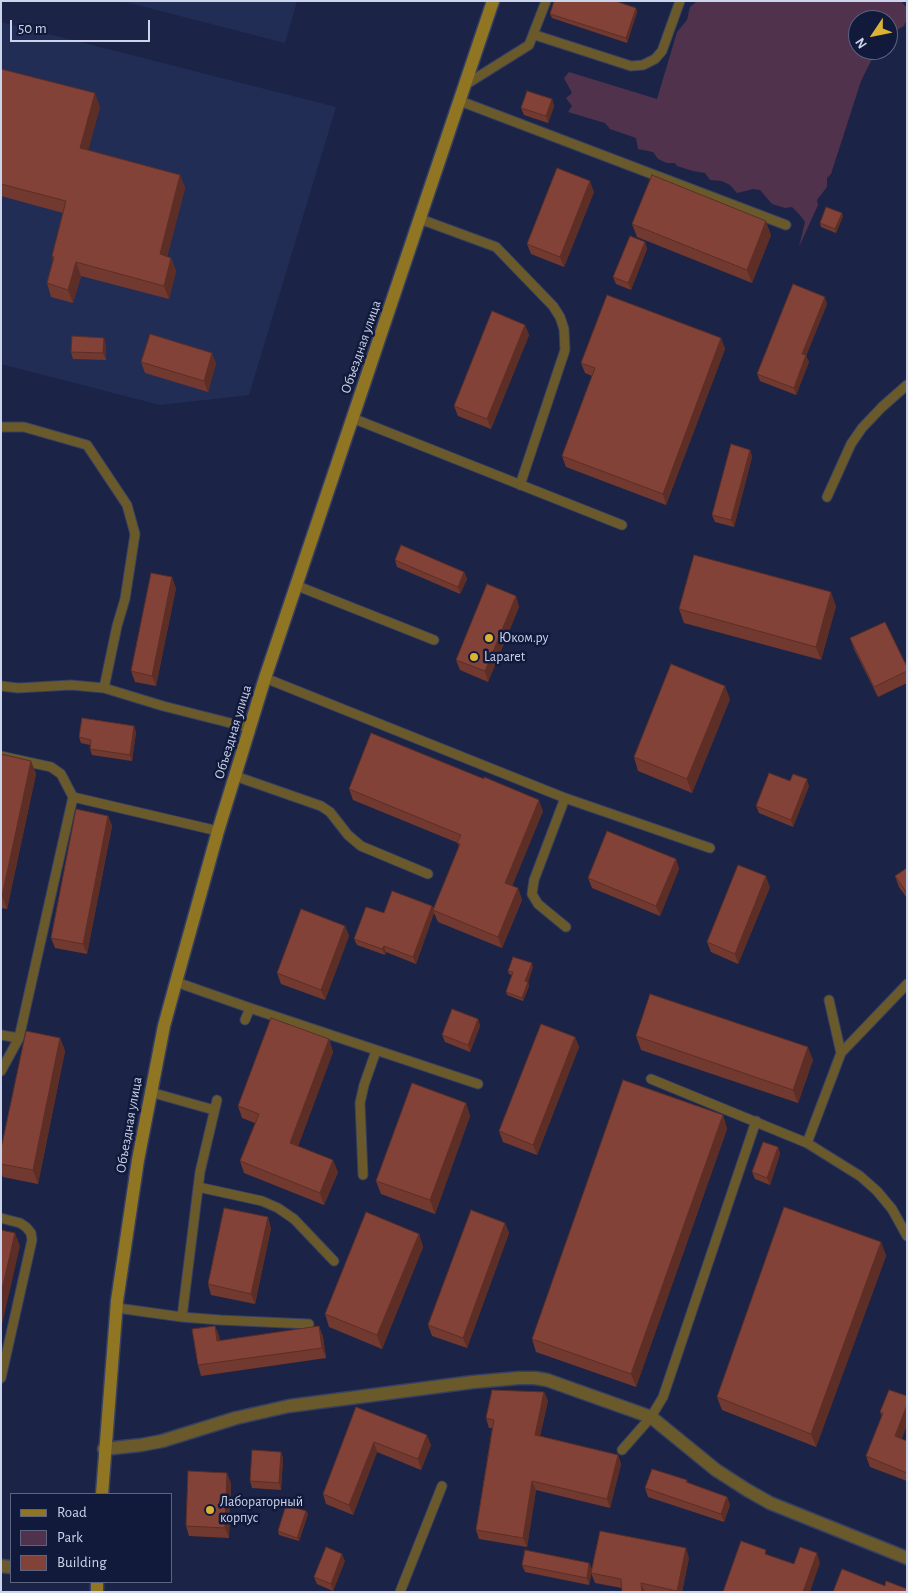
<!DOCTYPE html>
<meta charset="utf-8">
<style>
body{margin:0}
#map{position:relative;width:908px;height:1593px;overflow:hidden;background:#1b2447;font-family:"Alegreya Sans",sans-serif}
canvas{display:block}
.frame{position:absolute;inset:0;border:2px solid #ccd4eb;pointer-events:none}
.legend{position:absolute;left:10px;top:1493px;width:162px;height:90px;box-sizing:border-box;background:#121a3c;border:1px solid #5c6482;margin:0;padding:6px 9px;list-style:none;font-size:15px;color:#ccd4eb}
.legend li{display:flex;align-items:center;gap:10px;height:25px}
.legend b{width:25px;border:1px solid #5c6482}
.north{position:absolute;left:848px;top:10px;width:50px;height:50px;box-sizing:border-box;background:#121a3c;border:1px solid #5c6482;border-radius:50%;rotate:236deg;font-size:14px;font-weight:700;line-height:20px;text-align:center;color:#ccd4eb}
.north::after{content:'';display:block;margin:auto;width:18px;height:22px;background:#dab333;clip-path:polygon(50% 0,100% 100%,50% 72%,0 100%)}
.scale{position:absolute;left:10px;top:20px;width:140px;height:22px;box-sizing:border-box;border:2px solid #ccd4eb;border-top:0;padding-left:6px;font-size:15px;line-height:18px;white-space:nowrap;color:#ccd4eb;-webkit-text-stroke:4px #121a3c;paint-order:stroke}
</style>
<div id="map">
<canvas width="908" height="1593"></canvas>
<div class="frame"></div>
<ul class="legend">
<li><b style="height:6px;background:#907623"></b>Road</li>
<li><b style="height:14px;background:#50324c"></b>Park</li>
<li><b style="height:14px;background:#834237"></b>Building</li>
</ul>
<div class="north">N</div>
<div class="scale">50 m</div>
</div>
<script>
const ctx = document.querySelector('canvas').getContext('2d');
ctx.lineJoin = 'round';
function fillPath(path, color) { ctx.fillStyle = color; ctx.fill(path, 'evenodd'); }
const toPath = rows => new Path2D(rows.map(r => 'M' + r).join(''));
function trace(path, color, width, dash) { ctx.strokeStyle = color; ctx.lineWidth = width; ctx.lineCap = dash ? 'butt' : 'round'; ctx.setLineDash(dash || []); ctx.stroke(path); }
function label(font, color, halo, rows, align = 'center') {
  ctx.font = font + ' "Alegreya Sans",sans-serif'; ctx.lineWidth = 5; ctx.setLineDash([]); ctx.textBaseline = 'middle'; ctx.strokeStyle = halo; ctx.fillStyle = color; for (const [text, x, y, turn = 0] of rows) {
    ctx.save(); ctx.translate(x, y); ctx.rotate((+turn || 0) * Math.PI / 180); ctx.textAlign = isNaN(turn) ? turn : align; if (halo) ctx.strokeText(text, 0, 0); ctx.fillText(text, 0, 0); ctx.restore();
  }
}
const built = toPath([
 [122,1,297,1,285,43],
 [1,22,336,107,249,395,160,405,1,364]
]);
const green = toPath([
 [697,1,901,1,907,8,907,19,904,26,890,34,888,34,888,20,858,20,858,50,874,50,872,59,861,81,831,174,827,178,827,187,817,200,818,205,799,247,805,222,800,215,792,207,785,208,772,204,760,190,753,189,737,193,730,185,722,181,710,180,705,173,693,171,677,166,675,163,667,163,658,159,653,152,638,149,636,138,610,129,605,123,568,112,572,106,566,98,572,93,564,78,569,72,657,99,677,32,687,20,690,7]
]);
const lane = toPath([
 [535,35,631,66,643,65,655,59,662,51,680,1],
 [465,85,529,45,546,1],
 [460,101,786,225],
 [420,219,496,247,553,306,560,317,564,329,565,350,520,485],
 [352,418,622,525],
 [1,427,24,427,87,445,127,505,135,534,125,599,117,626,104,688],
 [827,497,851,444,862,428,882,407,907,385],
 [295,585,434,640],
 [265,678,565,798,710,848],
 [1,686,18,688,71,685,104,688,163,706,250,728],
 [1,756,51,767,61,774,73,797],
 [235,776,321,806,330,812,348,835,361,846,428,874],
 [565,798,534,880,532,894,538,904,566,927],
 [176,982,250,1008,478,1084],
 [829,1000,841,1053],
 [245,1020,250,1008],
 [1,1035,19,1038],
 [1,1071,19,1038,73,797,218,831],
 [651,1079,807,1143,860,1176,877,1191,892,1209,907,1236],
 [150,1092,214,1110],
 [807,1143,841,1053,907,984],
 [363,1175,360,1103,364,1085,376,1051],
 [198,1187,262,1201,278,1208,294,1219,334,1261],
 [1,1218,20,1223,26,1227,31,1233,32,1240,1,1378],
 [117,1308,182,1317,220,1320,309,1324],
 [182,1317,200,1172,217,1100],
 [622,1450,651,1417,663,1397,756,1121],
 [400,1592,442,1486]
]);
const street = toPath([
 [104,1449,141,1445,162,1441,236,1418,289,1406,473,1382,519,1378,535,1378,547,1380,651,1417,716,1470,747,1490,770,1503,907,1558],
 [1,1566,11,1567]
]);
const secondary = toPath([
 [102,1494,117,1301,138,1160,164,1026,176,982,218,831,265,678,493,1],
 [97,1592,97,1582]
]);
const wall = toPath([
 [636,8,637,12,627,43,552,18,550,14],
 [1,69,100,107,88,150,180,175,185,188,167,257,171,258,176,271,169,299,81,276,73,303,51,297,47,283,53,260,52,256,63,213,1,196],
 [552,99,554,106,548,123,524,115,521,108],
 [594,192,564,267,531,254,527,244],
 [843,216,836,233,821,227,820,223],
 [632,224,771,235,752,283,637,237],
 [645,242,647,249,631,290,616,284,613,277],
 [827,304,806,356,809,362,796,395,760,381,757,374],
 [525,325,529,335,491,429,458,416,454,406],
 [721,338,725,349,666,505,566,467,562,456,592,376,585,373,581,363],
 [106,345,106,360,73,359,71,352],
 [141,362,216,363,208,392,145,373],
 [750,450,752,457,734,527,715,522,712,515],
 [395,560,464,572,467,579,460,594,397,567],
 [176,588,156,686,135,682,131,671],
 [516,596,519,607,488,682,460,670,456,660],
 [836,606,821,660,684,623,679,609],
 [850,638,907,667,907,683,878,697,854,649],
 [730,699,692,793,638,771,634,757],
 [134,726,136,732,132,761,92,755,90,749,90,745,81,743,79,737],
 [1,754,31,761,36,774,7,909,1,908],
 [790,781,809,786,793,827,759,813,756,806],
 [349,789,543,811,512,886,518,888,522,900,502,948,438,922,434,913,416,964,386,952,385,955,357,945,354,939,384,913,432,906,434,910,459,848,458,843,353,800],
 [108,816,112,826,87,954,55,948,51,938],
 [676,859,679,869,660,916,592,888,588,878],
 [907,868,907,898,899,887,895,876],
 [770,887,738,964,711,952,707,942],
 [345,926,349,936,325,1000,281,984,277,973],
 [533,967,528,982,529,986,523,1001,507,995,506,992,512,975,509,974,508,971],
 [478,1019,480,1026,470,1052,445,1042,442,1035],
 [636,1036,813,1060,798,1103,641,1050],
 [575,1037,579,1047,537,1155,503,1142,499,1131],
 [60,1038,65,1051,38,1184,3,1177,1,1172,1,1149],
 [329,1039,333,1052,298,1146,338,1172,324,1205,244,1173,240,1161,255,1123,242,1118,238,1106],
 [466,1103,470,1116,435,1214,381,1194,376,1181],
 [723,1115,727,1129,636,1387,536,1352,532,1339],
 [778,1147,780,1154,770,1185,755,1179,752,1172],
 [505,1223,509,1233,467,1348,432,1336,428,1325],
 [271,1228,255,1304,211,1295,208,1284],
 [419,1234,423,1247,382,1349,329,1327,325,1314],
 [881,1242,886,1256,816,1447,722,1410,717,1397],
 [215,1326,219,1336,220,1341,319,1326,323,1337,326,1358,201,1376,198,1365],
 [544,1392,548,1401,540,1436,618,1455,621,1464,610,1508,536,1490,527,1547,479,1539,476,1530,492,1428,489,1428,486,1418],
 [907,1396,902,1439,907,1441,907,1481,870,1467,866,1456,882,1416,880,1412],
 [356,1407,431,1445,421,1470,377,1452,353,1515,326,1504,323,1494],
 [281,1452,283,1459,281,1490,252,1488,250,1481],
 [687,1480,688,1483,727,1497,730,1505,724,1522,648,1497,645,1488],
 [231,1483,229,1538,189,1536,186,1526],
 [306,1511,308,1514,299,1541,279,1535,278,1531],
 [689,1558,682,1592,622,1592,622,1588,595,1583,591,1573],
 [345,1561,333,1591,317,1584,314,1577],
 [589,1563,592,1570,589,1585,525,1572,522,1565]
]);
const shadedWall = toPath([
 [636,8,637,12,627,43,626,38],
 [95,93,100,107,85,162,80,148],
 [552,99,554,106,548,123,546,116],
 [180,175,185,188,164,268,160,254],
 [590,181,594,192,564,267,560,257],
 [842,213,843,216,836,233,835,229],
 [766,221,771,235,752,283,747,270],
 [645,242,647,249,631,290,628,283],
 [171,258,176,271,169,299,164,286],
 [76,262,81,276,73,303,68,290],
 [825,297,827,304,806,356,809,362,796,395,794,388,802,354],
 [525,325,529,335,491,429,487,419],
 [104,338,106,345,106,360,103,353],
 [721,338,725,349,666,505,663,494],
 [212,353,216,363,208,392,204,381],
 [750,450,752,457,734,527,731,520],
 [464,572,467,579,460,594,458,587],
 [172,577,176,588,156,686,152,676],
 [831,592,836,606,821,660,816,647],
 [516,596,519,607,488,682,485,671],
 [725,686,730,699,692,793,687,779],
 [134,726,136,732,132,761,130,755],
 [31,761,36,774,7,909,2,896],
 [807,779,809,786,793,827,791,820],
 [539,800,543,811,509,894,505,883],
 [108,816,112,826,87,954,83,944],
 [676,859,679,869,660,916,656,906],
 [766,876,770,887,738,964,735,954],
 [518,888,522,900,502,948,498,937],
 [432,906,434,913,416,964,413,957],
 [345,926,349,936,325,1000,321,990],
 [384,946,386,952,385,955,382,949],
 [532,963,533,967,528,982,529,986,523,1001,522,998,525,981],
 [478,1019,480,1026,470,1052,468,1045],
 [575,1037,579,1047,537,1155,533,1145],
 [60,1038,65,1051,38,1184,33,1170],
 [329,1039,333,1052,295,1155,290,1143],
 [808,1047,813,1060,798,1103,793,1090],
 [466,1103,470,1116,435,1214,430,1200],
 [723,1115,727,1129,636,1387,631,1374],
 [778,1147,780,1154,770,1185,767,1178],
 [333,1160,338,1172,324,1205,320,1193],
 [268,1217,271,1228,255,1304,251,1294],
 [505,1223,509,1233,467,1348,463,1338],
 [15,1233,20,1246,1,1329,1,1294],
 [419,1234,423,1247,382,1349,377,1335],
 [881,1242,886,1256,816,1447,811,1434],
 [215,1326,219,1336,221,1351,217,1341],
 [319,1326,323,1337,326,1358,322,1348],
 [544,1392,548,1401,538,1444,535,1435],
 [907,1405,907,1425,899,1447,895,1436],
 [427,1435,431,1445,421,1470,418,1459],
 [374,1442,377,1452,353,1515,349,1505],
 [281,1452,283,1459,281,1490,279,1483],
 [618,1455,621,1464,610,1508,607,1499],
 [227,1473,231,1483,229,1538,225,1528],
 [532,1481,536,1490,527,1547,523,1538],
 [727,1497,730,1505,724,1522,721,1514],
 [306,1511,308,1514,299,1541,297,1538],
 [686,1548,689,1558,682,1592,677,1592],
 [817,1553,820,1563,810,1592,803,1592],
 [342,1554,345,1561,333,1591,331,1584],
 [589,1563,592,1570,589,1585,587,1578],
 [641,1583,645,1592,642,1592]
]);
const building = toPath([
 [554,1,615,1,636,8,626,38,550,14,554,1],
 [1,69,95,93,80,148,180,175,160,254,171,258,164,286,76,262,68,290,47,283,54,257,52,256,66,201,1,184,1,69],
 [527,91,552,99,546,116,521,108,527,91],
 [557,168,590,181,560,257,527,244,557,168],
 [652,175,766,221,747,270,632,224,652,175],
 [826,207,842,213,835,229,820,223,826,207],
 [630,236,645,242,628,283,613,277,630,236],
 [793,284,825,297,802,354,806,355,794,388,757,374,793,284],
 [607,295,721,338,663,494,562,456,595,368,581,363,607,295],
 [492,311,525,325,487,419,454,406,492,311],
 [150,334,212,353,204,381,141,362,150,334],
 [72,336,104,338,103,353,71,352,72,336],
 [731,444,750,450,731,520,712,515,731,444],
 [401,545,464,572,458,587,395,560,401,545],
 [694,555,831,592,816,647,679,609,694,555],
 [151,573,172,577,152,676,131,671,151,573],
 [487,584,516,596,485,671,456,660,487,584],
 [885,622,907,667,907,671,874,687,850,638,885,622],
 [671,664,725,686,687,779,634,757,671,664],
 [82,718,134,726,130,755,90,749,91,740,79,737,82,718],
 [371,733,484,779,484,777,539,800,505,883,518,888,498,937,433,910,460,844,457,843,461,835,349,789,371,733],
 [1,754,31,761,2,896,1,896,1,754],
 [769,773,790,781,793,774,807,779,791,820,756,806,769,773],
 [76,809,108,816,83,944,51,938,76,809],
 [607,831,676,859,656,906,588,878,607,831],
 [738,865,766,876,735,954,707,942,738,865],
 [907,868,907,893,895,876,907,868],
 [392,891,432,906,413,957,384,946,382,949,354,939,366,907,384,913,392,891],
 [301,909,345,926,321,990,277,973,301,909],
 [513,957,532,963,525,981,528,982,522,998,506,992,513,972,508,971,513,957],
 [650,994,808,1047,793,1090,636,1036,650,994],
 [452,1009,478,1019,468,1045,442,1035,452,1009],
 [271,1018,329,1039,290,1143,333,1160,320,1193,240,1161,259,1114,238,1106,271,1018],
 [541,1024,575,1037,533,1145,499,1131,541,1024],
 [26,1031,60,1038,33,1170,1,1164,1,1149,26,1031],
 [623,1080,723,1115,631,1374,532,1339,623,1080],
 [412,1083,466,1103,430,1200,376,1181,412,1083],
 [763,1142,778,1147,767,1178,752,1172,763,1142],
 [784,1207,881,1242,811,1434,717,1397,784,1207],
 [224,1208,268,1217,251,1294,208,1284,224,1208],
 [471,1210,505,1223,463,1338,428,1325,471,1210],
 [366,1212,419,1234,377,1335,325,1314,366,1212],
 [1,1230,15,1233,1,1294,1,1230],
 [215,1326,217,1341,319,1326,322,1348,198,1365,192,1329,215,1326],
 [492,1390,544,1392,535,1435,618,1455,607,1499,532,1481,523,1538,476,1530,494,1420,486,1418,492,1390],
 [889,1390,907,1396,907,1405,895,1436,907,1441,907,1473,866,1456,883,1413,880,1412,889,1390],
 [356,1407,427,1435,418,1459,374,1442,349,1505,323,1494,356,1407],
 [252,1450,281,1452,279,1483,250,1481,252,1450],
 [652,1469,687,1480,686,1482,727,1497,721,1514,645,1488,652,1469],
 [188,1471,227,1473,225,1528,186,1526,188,1471],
 [286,1505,306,1511,297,1538,278,1531,286,1505],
 [600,1531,686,1548,677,1591,641,1583,642,1592,622,1592,621,1579,591,1573,600,1531],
 [741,1541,766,1550,765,1554,794,1564,800,1547,817,1553,803,1592,723,1592,741,1541],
 [326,1547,342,1554,331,1584,314,1577,326,1547],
 [525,1550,589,1563,587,1578,522,1565,525,1550],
 [842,1569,885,1586,886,1581,907,1589,907,1592,833,1592,842,1569]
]);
const markers = [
 [489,638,5,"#dab333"],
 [474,657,5,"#dab333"],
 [210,1510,5,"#dab333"]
];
const streetNames = [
 ["Объездная улица",361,347,-71],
 ["Объездная улица",233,732,-73],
 ["Объездная улица",129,1125,-80]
];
const poiNames = [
 ["Юком.ру",499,638],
 ["Laparet",484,657],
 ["Лабораторный",220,1502],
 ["корпус",220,1518]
];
fillPath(built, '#222d56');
fillPath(green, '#50324c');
trace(lane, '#374061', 11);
trace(street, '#374061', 15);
trace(secondary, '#374061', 15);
trace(lane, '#6a5a2b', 9);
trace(street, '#6a5a2b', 12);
trace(secondary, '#907623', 12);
fillPath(wall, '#71392f');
fillPath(shadedWall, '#5c2e26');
fillPath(building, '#834237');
trace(building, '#5c2e26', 1);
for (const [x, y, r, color] of markers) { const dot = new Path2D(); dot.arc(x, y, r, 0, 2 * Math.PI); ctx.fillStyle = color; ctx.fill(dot); trace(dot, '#121a3c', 2); }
label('14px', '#ccd4eb', '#121a3c', streetNames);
label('14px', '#ccd4eb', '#121a3c', poiNames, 'left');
</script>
